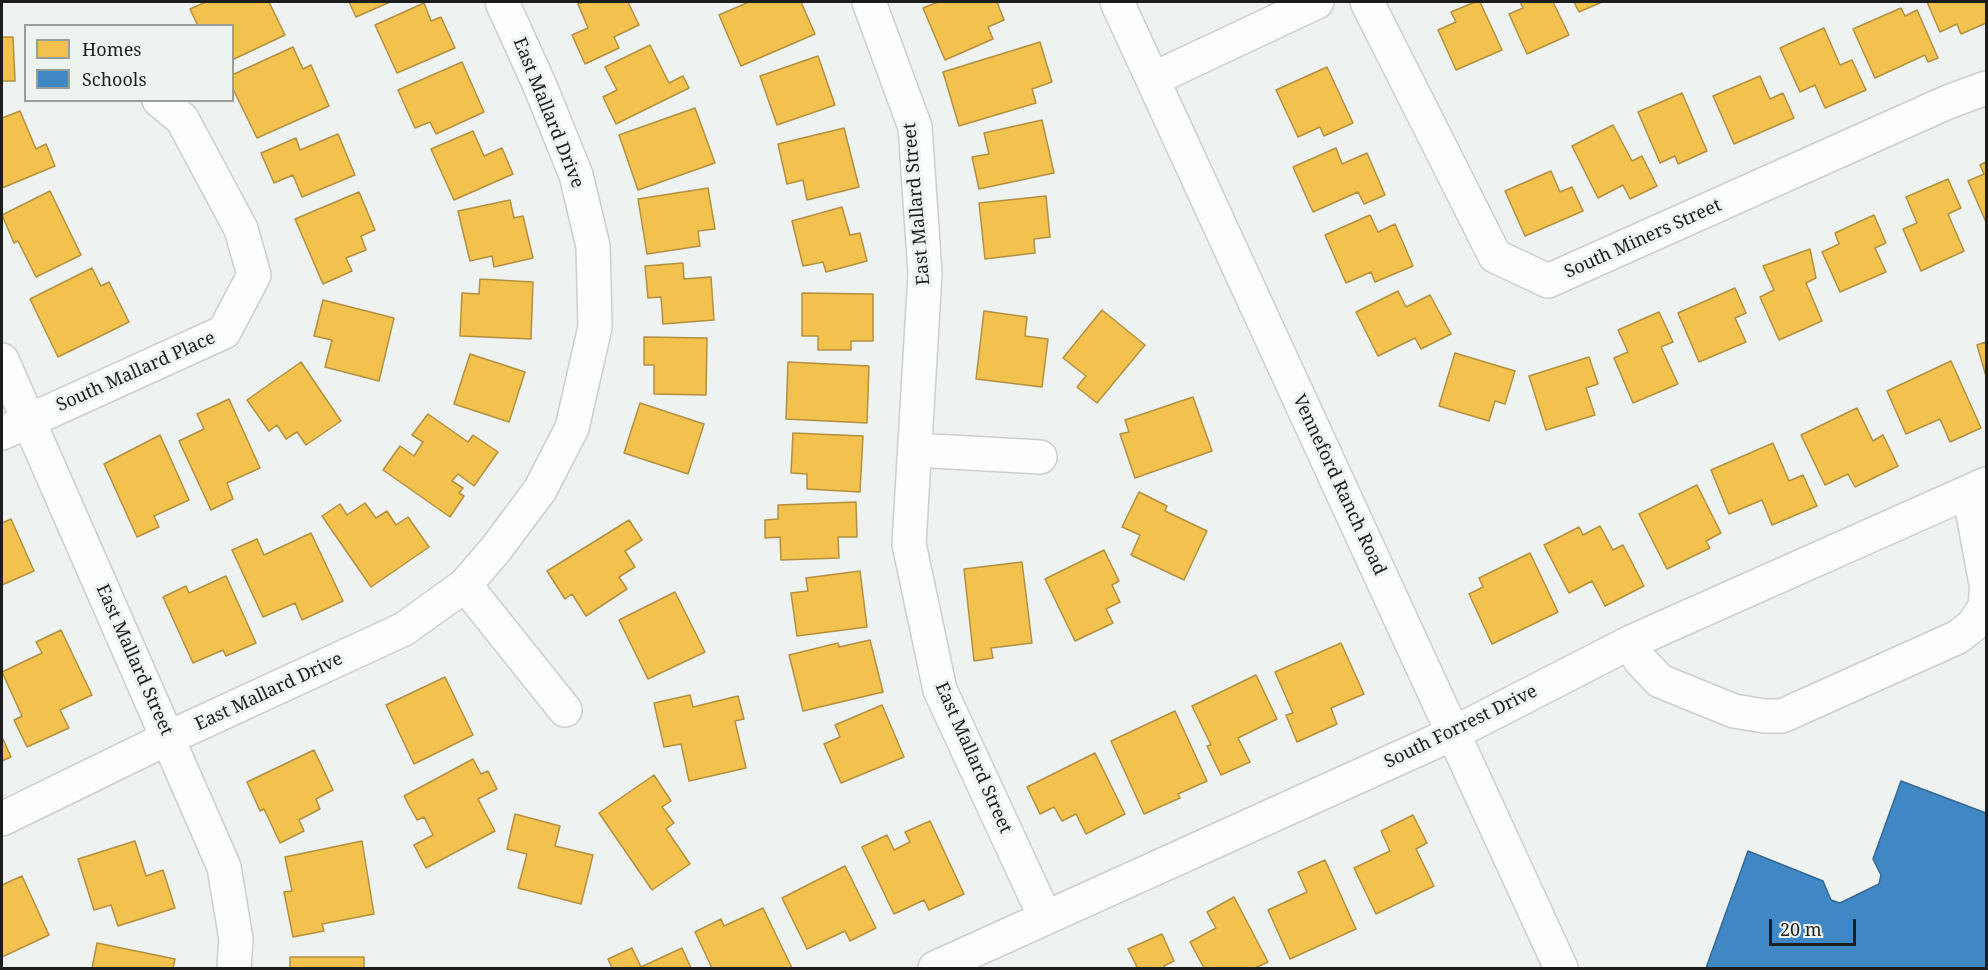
<!DOCTYPE html>
<style>
body{margin:0}
#map{position:relative;width:1988px;height:970px;overflow:hidden;background:#eef2f0;font-family:"Noto Serif",serif}
canvas{display:block}
.frame{position:absolute;inset:0;border:3px solid #1c1e1d;pointer-events:none}
.legend{position:absolute;left:24px;top:24px;width:210px;height:78px;box-sizing:border-box;background:#edf3ef;border:2px solid #999e9b;margin:0;padding:8px 10px;list-style:none;font-size:18px;color:#1c1e1d}
.legend li{display:flex;align-items:center;gap:12px;height:30px}
.legend b{width:30px;border:2px solid #999e9b}
.scale{position:absolute;left:1769px;top:919px;width:87px;height:27px;box-sizing:border-box;border:3px solid #1c1e1d;border-top:0;padding-left:8px;font-size:18px;line-height:21px;white-space:nowrap;color:#1c1e1d;-webkit-text-stroke:4px #edf3ef;paint-order:stroke}
</style>
<div id="map">
<canvas width="1988" height="970"></canvas>
<div class="frame"></div>
<ul class="legend">
<li><b style="height:16px;background:#f2c14e"></b>Homes</li>
<li><b style="height:16px;background:#3f88c5"></b>Schools</li>
</ul>
<div class="scale">20 m</div>
</div>
<script>
const ctx = document.querySelector('canvas').getContext('2d');
ctx.lineJoin = 'round';
function fillPath(path, color) { ctx.fillStyle = color; ctx.fill(path, 'evenodd'); }
const toPath = rows => new Path2D(rows.map(r => 'M' + r).join(''));
function trace(path, color, width, dash) { ctx.strokeStyle = color; ctx.lineWidth = width; ctx.lineCap = dash ? 'butt' : 'round'; ctx.setLineDash(dash || []); ctx.stroke(path); }
function label(font, color, halo, rows, align = 'center') {
  ctx.font = font + ' "Noto Serif",serif'; ctx.lineWidth = 6; ctx.setLineDash([]); ctx.textBaseline = 'middle'; ctx.strokeStyle = halo; ctx.fillStyle = color; for (const [text, x, y, turn = 0] of rows) {
    ctx.save(); ctx.translate(x, y); ctx.rotate((+turn || 0) * Math.PI / 180); ctx.textAlign = isNaN(turn) ? turn : align; if (halo) ctx.strokeText(text, 0, 0); ctx.fillText(text, 0, 0); ctx.restore();
  }
}
const homes = toPath([
 [206,2,269,2,285,35,234,59,232,55,232,26,198,26,190,9,206,2],
 [349,2,390,2,356,17,349,2],
 [584,2,628,2,639,25,614,37,619,48,585,64,572,35,588,28,578,4,584,2],
 [749,2,801,2,815,34,741,66,719,15,749,2],
 [938,2,997,2,1004,20,988,27,993,39,945,60,923,8,938,2],
 [1475,2,1480,2,1502,50,1456,70,1438,30,1456,22,1451,12,1475,2],
 [1520,2,1553,2,1569,35,1527,54,1509,14,1523,8,1520,2],
 [1574,2,1602,2,1579,12,1574,2],
 [1927,2,1986,2,1986,23,1961,34,1957,24,1940,32,1927,2],
 [424,3,431,21,441,17,455,48,397,73,375,25,424,3],
 [1901,8,1905,16,1917,10,1938,58,1928,62,1925,55,1875,78,1853,29,1901,8],
 [1824,28,1840,65,1852,60,1866,90,1825,108,1815,85,1800,92,1780,48,1824,28],
 [2,37,13,37,15,81,2,81,2,37],
 [1040,42,1052,82,1032,89,1036,103,959,126,943,72,1040,42],
 [650,45,669,83,683,76,689,88,616,124,603,97,617,90,605,67,650,45],
 [293,47,303,69,311,65,329,106,257,138,232,87,232,75,293,47],
 [818,56,835,105,777,125,760,76,818,56],
 [462,62,484,112,436,134,430,122,415,128,398,90,462,62],
 [1327,67,1353,123,1324,136,1320,127,1298,137,1276,90,1327,67],
 [1760,76,1770,99,1783,93,1794,118,1734,144,1713,96,1760,76],
 [1682,93,1707,151,1678,164,1675,156,1660,163,1638,112,1682,93],
 [695,108,715,163,638,190,619,135,695,108],
 [20,111,36,149,46,144,55,166,2,188,2,118,20,111],
 [1042,120,1054,173,979,189,972,157,989,154,984,133,1042,120],
 [1613,125,1632,161,1642,156,1657,186,1630,199,1623,185,1598,198,1572,146,1613,125],
 [844,128,859,187,807,200,803,180,787,184,778,144,844,128],
 [473,131,484,156,502,148,513,174,454,200,431,149,473,131],
 [338,134,355,175,302,197,293,175,274,183,261,153,296,138,300,150,338,134],
 [1336,148,1342,164,1367,153,1385,195,1364,204,1358,192,1313,212,1293,167,1336,148],
 [1986,162,1986,222,1968,181,1984,174,1980,165,1986,162],
 [1551,171,1560,192,1572,187,1583,211,1525,236,1505,191,1551,171],
 [1948,179,1961,208,1948,214,1964,251,1921,271,1903,229,1917,223,1906,197,1948,179],
 [708,188,715,229,698,231,700,246,647,254,638,199,708,188],
 [50,191,81,255,36,277,18,241,14,243,2,215,50,191],
 [359,192,375,230,361,236,366,250,346,258,352,271,323,284,295,219,359,192],
 [1046,196,1050,237,1034,239,1035,253,985,259,979,203,1046,196],
 [510,200,514,218,523,216,533,258,494,267,492,256,470,261,458,211,510,200],
 [842,207,850,235,860,233,867,261,826,272,823,262,803,266,792,221,842,207],
 [1370,215,1378,232,1395,224,1413,266,1375,282,1371,272,1346,283,1325,235,1370,215],
 [1874,215,1886,243,1875,248,1886,272,1840,292,1822,252,1839,244,1835,233,1874,215],
 [1810,249,1816,278,1806,283,1822,321,1779,340,1760,297,1774,290,1763,266,1810,249],
 [683,263,684,279,711,277,714,320,663,324,661,297,648,298,645,266,683,263],
 [92,268,101,286,109,282,129,322,58,357,30,299,92,268],
 [480,279,533,282,531,339,460,336,462,293,479,294,480,279],
 [1735,288,1746,313,1735,318,1746,342,1699,362,1678,313,1735,288],
 [1398,291,1406,307,1430,295,1451,334,1421,349,1415,338,1378,356,1356,312,1398,291],
 [802,293,873,294,873,341,851,341,851,350,818,350,818,336,802,336,802,293],
 [323,300,394,318,379,381,325,367,332,340,314,336,323,300],
 [1102,310,1145,345,1097,403,1077,387,1086,376,1063,358,1102,310],
 [984,311,1027,317,1025,336,1048,339,1042,387,976,379,984,311],
 [1659,312,1673,342,1661,347,1678,384,1633,403,1614,358,1628,352,1618,330,1659,312],
 [644,337,707,338,706,395,654,394,654,365,644,365,644,337],
 [1986,342,1986,376,1977,345,1986,342],
 [1455,353,1515,371,1505,404,1495,401,1489,421,1439,406,1455,353],
 [470,354,525,372,509,422,454,404,470,354],
 [1589,357,1598,384,1586,388,1595,415,1546,430,1529,376,1589,357],
 [1951,361,1981,428,1950,442,1940,419,1906,434,1887,391,1951,361],
 [301,362,341,421,306,445,297,432,286,439,277,425,269,431,247,400,301,362],
 [788,362,869,366,867,423,786,419,788,362],
 [1193,397,1212,451,1135,478,1120,434,1129,432,1125,420,1193,397],
 [229,399,260,468,227,483,233,499,211,510,179,441,204,429,197,414,229,399],
 [640,403,704,424,688,474,624,453,640,403],
 [1857,408,1873,441,1883,435,1898,466,1855,487,1848,474,1825,485,1801,435,1857,408],
 [428,414,468,442,473,435,498,452,474,486,458,474,452,481,463,488,459,493,464,496,450,517,383,470,400,446,414,456,423,442,412,435,428,414],
 [793,433,863,436,860,492,807,489,807,474,791,473,793,433],
 [160,435,189,500,154,516,159,527,137,537,104,464,160,435],
 [1773,443,1789,481,1803,475,1817,506,1772,525,1762,500,1729,514,1711,470,1773,443],
 [1697,485,1721,533,1706,541,1710,548,1667,569,1639,514,1697,485],
 [1139,492,1167,506,1165,511,1207,531,1184,580,1131,555,1140,535,1122,527,1139,492],
 [856,502,857,537,838,537,839,558,781,560,780,537,765,538,765,520,778,519,778,505,856,502],
 [365,503,376,518,387,511,396,525,408,517,429,547,371,587,322,516,340,504,347,515,365,503],
 [11,519,34,571,2,585,2,523,11,519],
 [629,520,642,540,625,551,635,567,619,577,627,589,586,616,572,594,565,599,547,571,629,520],
 [1600,526,1613,550,1623,545,1644,586,1605,606,1592,581,1569,593,1544,545,1579,527,1583,535,1600,526],
 [311,533,343,601,302,620,295,603,263,617,232,550,257,539,264,555,311,533],
 [1104,550,1119,581,1112,585,1120,602,1106,609,1113,623,1075,641,1045,579,1104,550],
 [1530,553,1558,612,1492,644,1469,594,1483,587,1479,578,1530,553],
 [1022,562,1032,643,991,648,993,658,974,661,964,569,1022,562],
 [860,571,867,627,797,636,791,593,808,591,806,578,860,571],
 [226,576,256,643,226,656,223,650,193,663,163,597,186,586,189,593,226,576],
 [675,592,705,652,648,679,619,620,675,592],
 [61,630,92,695,60,710,69,728,27,747,14,720,22,716,2,672,42,653,36,642,61,630],
 [870,640,883,692,803,711,789,655,838,643,839,647,870,640],
 [1341,643,1364,694,1331,708,1337,724,1297,742,1286,715,1293,713,1275,672,1341,643],
 [1256,675,1277,719,1238,738,1250,762,1221,775,1207,746,1211,745,1192,706,1256,675],
 [445,677,473,735,414,764,386,705,445,677],
 [690,695,693,707,738,696,744,719,735,721,746,768,689,781,681,744,664,747,654,703,690,695],
 [882,705,904,757,841,783,824,744,840,737,835,725,882,705],
 [1175,711,1207,781,1178,794,1180,798,1144,814,1111,741,1175,711],
 [2,737,11,757,2,761,2,737],
 [314,750,333,790,316,799,320,809,299,820,304,831,280,843,264,809,260,811,247,782,314,750],
 [1095,753,1125,814,1086,834,1076,814,1062,821,1054,807,1040,814,1027,787,1095,753],
 [473,759,481,774,488,771,497,789,478,799,495,831,426,868,414,845,433,835,424,817,417,820,404,796,473,759],
 [654,775,671,801,662,807,674,823,666,829,690,864,652,890,599,813,654,775],
 [515,814,560,826,555,846,593,855,581,904,518,888,527,854,507,849,515,814],
 [1413,815,1427,843,1416,849,1434,886,1376,914,1354,868,1390,851,1381,831,1413,815],
 [930,821,964,894,929,910,924,900,894,914,862,847,887,835,894,850,910,842,905,832,930,821],
 [135,841,146,876,163,870,175,908,118,926,111,905,94,910,78,859,135,841],
 [362,841,374,914,322,924,324,931,293,937,284,892,292,891,285,857,362,841],
 [1325,860,1356,929,1290,959,1268,910,1307,892,1298,872,1325,860],
 [845,866,876,928,850,941,845,931,807,949,782,898,845,866],
 [22,876,49,935,2,957,2,885,22,876],
 [1234,897,1268,962,1255,968,1204,968,1190,942,1216,928,1207,912,1234,897],
 [763,908,792,968,712,968,695,932,721,919,724,926,763,908],
 [1162,934,1174,961,1164,966,1165,968,1134,968,1137,967,1128,949,1162,934],
 [97,943,175,959,173,968,92,968,97,943],
 [632,948,641,967,682,948,691,968,612,968,608,959,632,948],
 [290,957,364,957,364,968,290,968,290,957]
]);
const schools = toPath([
 [1901,781,1986,813,1986,968,1706,968,1748,851,1823,881,1831,900,1840,903,1879,884,1881,875,1873,859,1901,781]
]);
const minor = toPath([
 [869,2,915,127,925,273,909,544,940,690,1045,917],
 [1117,2,1561,968],
 [1367,2,1495,256,1548,281,1948,102,1986,88],
 [1153,79,1317,2],
 [2,360,224,867,236,939,234,968],
 [2,433,224,332,254,275,241,229,182,119,159,100],
 [915,450,1040,457],
 [1969,492,1986,584],
 [465,585,565,710],
 [1631,642,1640,660,1660,681,1734,711,1765,716,1782,716,1958,637,1973,625,1985,607,1986,593],
 [2,819,168,738,404,629,465,585,496,549,540,490,572,428,595,327,593,246,576,175,540,86,502,2],
 [935,968,1452,734,1631,642,1986,484]
]);
const streetNames = [
 ["East Mallard Drive",548,113,68],
 ["East Mallard Street",917,204,-95],
 ["South Miners Street",1643,239,-24],
 ["South Mallard Place",136,372,-24],
 ["Venneford Ranch Road",1339,485,65],
 ["East Mallard Street",134,660,66],
 ["East Mallard Drive",269,692,-25],
 ["South Forrest Drive",1461,727,-26],
 ["East Mallard Street",973,758,66]
];
fillPath(homes, '#f2c14e');
trace(homes, '#b2903f', 1.5);
fillPath(schools, '#3f88c5');
trace(schools, '#346893', 1.5);
trace(minor, '#cbcecd', 36);
trace(minor, '#fcfdfd', 33);
label('18px', '#1c1e1d', '#edf3ef', streetNames);
</script>
